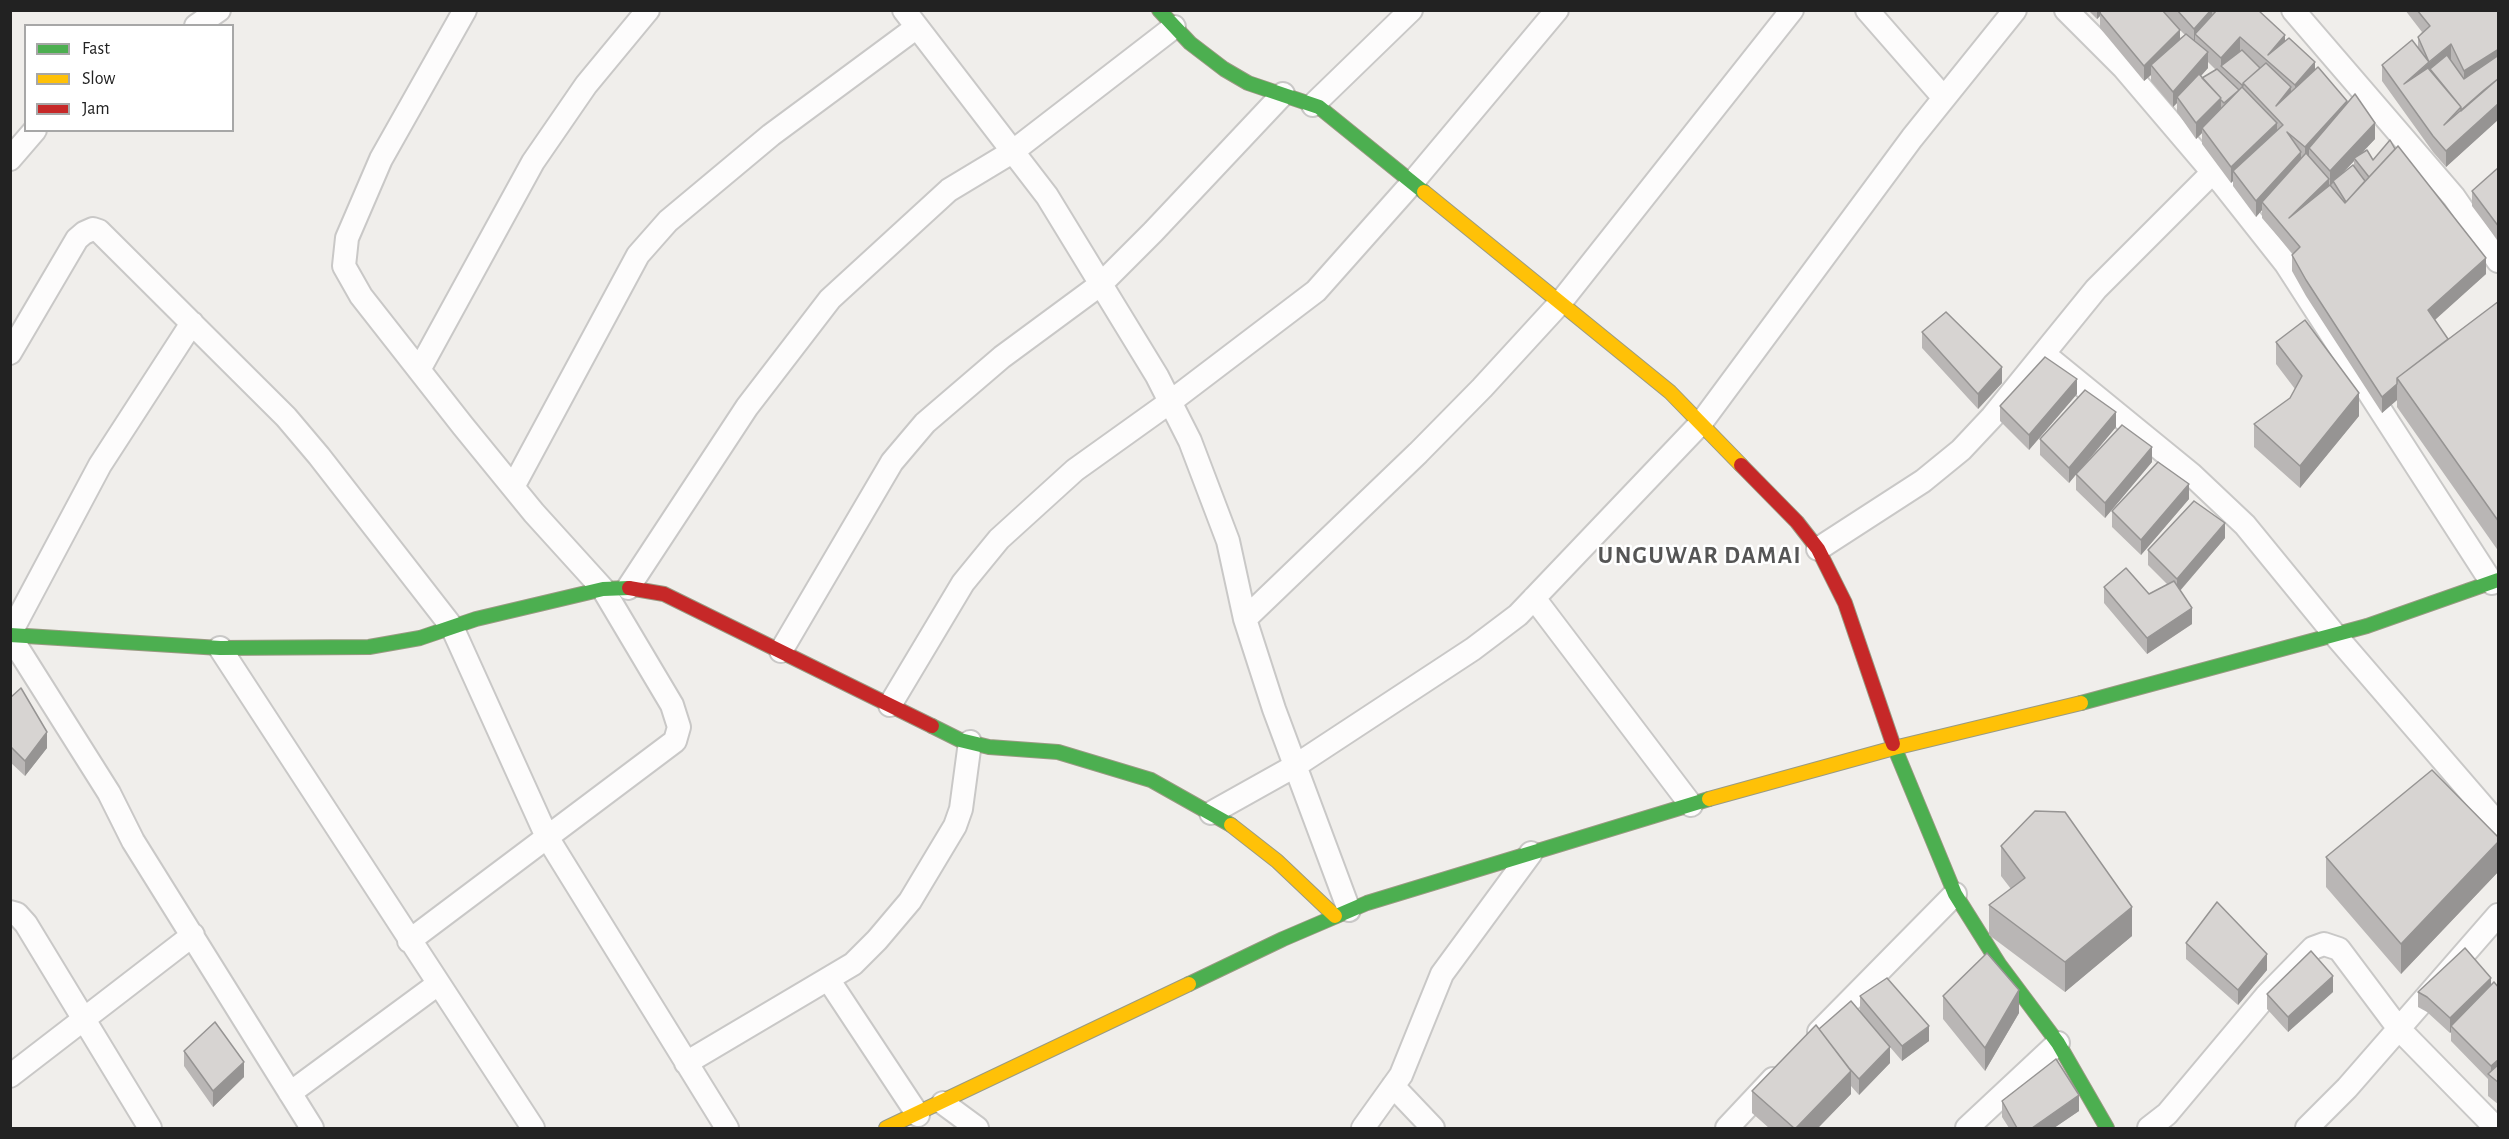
<!DOCTYPE html>
<style>
body{margin:0}
#map{position:relative;width:2509px;height:1139px;overflow:hidden;background:#f0eeeb;font-family:"Alegreya Sans",sans-serif}
canvas{display:block}
.frame{position:absolute;inset:0;border:12px solid #222;pointer-events:none}
.legend{position:absolute;left:24px;top:24px;width:210px;height:108px;box-sizing:border-box;background:#fff;border:2px solid #a7a7a7;margin:0;padding:8px 10px;list-style:none;font-size:18px;color:#222}
.legend li{display:flex;align-items:center;gap:12px;height:30px}
.legend b{width:30px;border:2px solid #a7a7a7}
</style>
<div id="map">
<canvas width="2509" height="1139"></canvas>
<div class="frame"></div>
<ul class="legend">
<li><b style="height:8px;background:#4caf50"></b>Fast</li>
<li><b style="height:8px;background:#ffc107"></b>Slow</li>
<li><b style="height:8px;background:#c62828"></b>Jam</li>
</ul>
</div>
<script>
const ctx = document.querySelector('canvas').getContext('2d');
ctx.lineJoin = 'round';
const toPath = rows => new Path2D(rows.map(r => 'M' + r).join(''));
function trace(path, color, width, dash) { ctx.strokeStyle = color; ctx.lineWidth = width; ctx.lineCap = dash ? 'butt' : 'round'; ctx.setLineDash(dash || []); ctx.stroke(path); }
function fillPath(path, color) { ctx.fillStyle = color; ctx.fill(path, 'evenodd'); }
function label(font, color, halo, rows, align = 'center') {
  ctx.font = font + ' "Alegreya Sans",sans-serif'; ctx.lineWidth = 5; ctx.setLineDash([]); ctx.textBaseline = 'middle'; ctx.strokeStyle = halo; ctx.fillStyle = color; for (const [text, x, y, turn = 0] of rows) {
    ctx.save(); ctx.translate(x, y); ctx.rotate((+turn || 0) * Math.PI / 180); ctx.textAlign = isNaN(turn) ? turn : align; if (halo) ctx.strokeText(text, 0, 0); ctx.fillText(text, 0, 0); ctx.restore();
  }
}
const street = toPath([
 [904,10,1047,196,1157,376,1190,441,1228,541,1245,619,1274,709,1349,910],
 [1867,10,1944,98],
 [2066,10,2124,68,2222,183,2286,264,2492,583],
 [2293,10,2454,197,2498,261],
 [196,26,219,10],
 [1313,105,1411,10],
 [10,159,35,130],
 [10,353,77,239,84,233,93,229,99,231,286,417,319,456,452,627,547,837,727,1128],
 [2044,354,2191,474,2245,525,2335,635,2498,824],
 [419,370,533,162,586,85,648,10],
 [513,487,638,255,668,221,771,135,917,27],
 [1818,549,1923,481,1961,450,1992,417,2096,289,2213,172],
 [628,588,747,407,830,299,949,190,1012,152,1174,27],
 [1534,598,1691,805],
 [1245,619,1418,453,1482,388,1560,303,1792,10],
 [10,634,100,465,192,323],
 [10,636,109,793,133,841,312,1128],
 [220,648,533,1128],
 [781,651,892,462,925,423,1002,357,1101,284,1153,232,1283,94],
 [890,705,963,583,999,539,1075,470,1170,402,1316,291,1412,183,1557,10],
 [1211,813,1295,766,1473,649,1518,615,1701,423,1912,138,2015,10],
 [10,912,17,914,26,924,150,1128],
 [409,941,675,741,679,727,672,705,603,589,534,513,463,426,361,296,344,266,347,238,381,159,465,10],
 [828,979,918,1115],
 [1819,1032,1955,894],
 [686,1063,853,964,877,940,910,901,955,826,961,809,970,742],
 [10,1076,193,935],
 [1393,1086,1433,1128],
 [290,1093,438,984],
 [943,1103,977,1128],
 [1363,1128,1401,1075,1442,974,1531,853],
 [1727,1128,1773,1079],
 [1967,1128,2058,1043],
 [2149,1128,2167,1114,2266,996,2313,948,2324,944,2339,949,2399,1029,2496,1128],
 [2307,1128,2347,1088,2498,915]
]);
const fast = toPath([
 [1159,10,1190,43,1224,69,1248,83,1319,107,1424,192],
 [10,635,220,648,369,647,420,638,476,619,603,589,629,588],
 [2081,703,2367,626,2498,580],
 [932,726,960,740,989,747,1058,752,1151,780,1231,825],
 [1893,744,1955,894,1999,964,2058,1043,2107,1128],
 [1189,984,1283,939,1367,903,1709,799]
]);
const slow = toPath([
 [1424,192,1670,392,1741,465],
 [1709,799,1894,748,2081,703],
 [1231,825,1277,861,1335,916],
 [886,1128,1189,984]
]);
const jam = toPath([
 [1741,465,1797,522,1818,549,1845,603,1893,744],
 [629,588,664,594,932,726]
]);
const wall = toPath([
 [2088,10,2258,10,2285,42,2315,69,2347,103,2375,139,2361,154,2373,160,2395,149,2486,274,2435,320,2448,339,2499,301,2499,552,2397,407,2397,400,2382,413,2306,296,2292,271,2292,255,2293,254,2262,218,2262,210,2256,217,2233,186,2233,181,2231,183,2202,144,2202,133,2196,139,2177,112,2177,103,2173,107,2151,81,2151,75,2144,81,2100,28,2100,16,2097,19],
 [2180,30,2185,35,2180,38],
 [2208,62,2216,70,2202,78,2201,76,2208,68],
 [2354,161,2354,166,2342,174],
 [2405,10,2499,10,2499,119,2446,167,2433,152,2382,81,2382,65,2418,48,2418,37,2422,32],
 [2499,167,2499,242,2472,206,2472,191],
 [1922,332,2002,383,1978,409,1922,348],
 [2276,342,2359,416,2300,488,2254,447,2254,424,2290,398,2295,389,2276,364],
 [2077,394,2029,450,2000,421,2000,406],
 [2116,427,2082,468,2152,462,2105,518,2076,490,2076,474,2069,483,2040,455,2040,439],
 [2189,499,2141,555,2112,527,2112,511],
 [2225,538,2180,591,2192,624,2147,654,2104,603,2104,587,2149,594,2167,584,2148,565,2148,550],
 [10,698,47,748,25,776,10,762],
 [2499,838,2499,871,2401,974,2326,887,2326,857],
 [2001,846,2132,936,2065,992,1989,935,1989,905,2011,889,2001,876],
 [2186,943,2267,970,2238,1005,2186,959],
 [2491,985,2499,988,2499,1105,2488,1096,2488,1079,2451,1041,2451,1032,2450,1033,2427,1012,2418,1007,2418,992],
 [2333,992,2288,1032,2267,1009,2267,994],
 [1860,996,1929,1041,1902,1061,1860,1012],
 [1943,996,2019,1013,1985,1071,1943,1019],
 [1819,1029,1890,1063,1859,1095,1851,1086,1851,1094,1818,1128,1769,1128,1752,1113,1752,1091],
 [184,1051,244,1077,213,1107,184,1066],
 [2002,1101,2079,1111,2054,1128,2009,1128,2002,1117]
]);
const shadedWall = toPath([
 [2097,10,2105,10,2100,13,2100,16,2097,19],
 [2211,10,2212,10,2212,25,2195,34,2195,43,2194,44,2194,29],
 [2180,30,2180,45,2151,65,2151,75,2144,81,2144,66],
 [2285,35,2285,51,2268,55],
 [2240,37,2240,52,2221,66,2221,58],
 [2451,44,2451,60,2404,84],
 [2499,49,2499,65,2464,86,2464,71],
 [2208,52,2208,68,2179,100,2177,97,2177,103,2173,107,2173,92],
 [2315,62,2315,77,2295,100,2295,85],
 [2291,87,2291,103,2276,106],
 [2221,98,2221,114,2202,128,2202,133,2196,139,2196,123],
 [2347,101,2347,117,2309,148,2309,158,2305,162,2305,147],
 [2499,103,2499,119,2446,167,2446,151],
 [2277,123,2277,139,2233,171,2233,181,2231,183,2231,167],
 [2375,123,2375,139,2355,160,2354,158,2354,161,2334,182,2333,181,2333,183,2330,186,2330,171],
 [2301,152,2301,168,2262,202,2262,210,2256,217,2256,201],
 [2329,179,2329,194,2289,218],
 [2486,258,2486,274,2428,326,2428,310],
 [2002,367,2002,383,1978,409,1978,394],
 [2077,379,2077,394,2029,450,2029,435],
 [2397,384,2397,400,2382,413,2382,397],
 [2359,393,2359,416,2300,488,2300,466],
 [2116,412,2116,427,2069,483,2069,468],
 [2152,447,2152,462,2105,518,2105,503],
 [2189,484,2189,499,2141,555,2141,540],
 [2225,523,2225,538,2177,594,2177,579],
 [2192,608,2192,624,2147,654,2147,638],
 [47,732,47,748,25,776,25,761],
 [2499,841,2499,871,2401,974,2401,944],
 [2132,907,2132,936,2065,992,2065,962],
 [2267,954,2267,970,2238,1005,2238,990],
 [2333,976,2333,992,2288,1032,2288,1017],
 [2491,978,2491,993,2451,1026,2451,1032,2450,1033,2450,1018],
 [2019,990,2019,1013,1985,1071,1985,1048],
 [1929,1026,1929,1041,1902,1061,1902,1046],
 [1890,1047,1890,1063,1859,1095,1859,1079],
 [2499,1059,2499,1075,2491,1076,2491,1066],
 [244,1062,244,1077,213,1107,213,1091],
 [1851,1071,1851,1094,1818,1128,1796,1128],
 [2079,1095,2079,1111,2054,1128,2032,1128]
]);
const building = toPath([
 [2101,10,2162,10,2180,30,2144,66,2100,13,2101,10],
 [2177,10,2211,10,2194,29,2177,10],
 [2217,10,2258,10,2285,35,2268,55,2289,38,2315,62,2295,85,2240,37,2221,58,2195,34,2217,10],
 [2417,10,2499,10,2499,49,2464,71,2451,44,2429,62,2418,37,2430,26,2417,10],
 [2186,34,2208,52,2173,92,2151,65,2186,34],
 [2412,40,2429,62,2404,84,2428,68,2461,107,2444,125,2484,90,2499,78,2499,103,2446,151,2433,136,2382,65,2412,40],
 [2242,50,2260,68,2243,83,2243,86,2221,66,2242,50],
 [2447,55,2464,79,2499,55,2499,78,2461,111,2461,107,2430,69,2447,55],
 [2266,63,2291,87,2276,106,2318,67,2347,101,2305,147,2287,132,2301,152,2256,201,2233,171,2283,125,2243,83,2266,63],
 [2217,69,2239,90,2224,103,2220,99,2221,98,2202,78,2217,69],
 [2199,74,2221,98,2196,123,2177,97,2199,74],
 [2242,87,2277,123,2231,167,2202,128,2242,87],
 [2355,94,2375,123,2330,171,2309,148,2355,94],
 [2390,140,2395,149,2369,177,2354,158,2367,150,2373,160,2390,140],
 [2398,146,2486,258,2428,310,2448,339,2397,378,2397,384,2382,397,2306,280,2292,255,2300,247,2262,202,2306,153,2329,179,2289,218,2330,185,2345,203,2398,146],
 [2353,165,2365,181,2346,202,2333,181,2353,165],
 [2499,167,2499,227,2472,191,2499,167],
 [2499,301,2499,522,2397,378,2499,301],
 [1946,312,2002,367,1978,394,1922,332,1946,312],
 [2305,320,2359,393,2300,466,2254,424,2290,398,2302,376,2276,342,2305,320],
 [2045,357,2077,379,2029,435,2000,406,2045,357],
 [2085,390,2116,412,2069,468,2040,439,2085,390],
 [2122,425,2152,447,2105,503,2076,474,2122,425],
 [2158,462,2189,484,2141,540,2112,511,2158,462],
 [2194,501,2225,523,2177,579,2148,550,2194,501],
 [2126,568,2149,594,2174,581,2192,608,2147,638,2104,587,2126,568],
 [21,688,47,732,25,761,10,746,10,698,21,688],
 [2432,770,2499,838,2499,841,2401,944,2326,857,2432,770],
 [2035,811,2065,812,2132,907,2065,962,1989,905,2025,878,2001,846,2035,811],
 [2217,902,2267,954,2238,990,2186,943,2217,902],
 [2465,948,2491,978,2450,1018,2427,997,2418,992,2465,948],
 [2311,951,2333,976,2288,1017,2267,994,2311,951],
 [1987,953,2019,990,1985,1048,1943,996,1987,953],
 [1887,978,1929,1026,1902,1046,1860,996,1887,978],
 [2494,982,2499,988,2499,1059,2491,1066,2451,1026,2494,982],
 [1851,1001,1890,1047,1859,1079,1849,1068,1819,1029,1851,1001],
 [215,1022,244,1062,213,1091,184,1051,215,1022],
 [1816,1025,1851,1071,1796,1128,1794,1128,1752,1091,1816,1025],
 [2056,1059,2079,1095,2032,1128,2017,1128,2002,1101,2056,1059],
 [2499,1064,2499,1083,2488,1074,2499,1064]
]);
const districtNames = [
 ["UNGUWAR DAMAI",1700,556]
];
trace(street, '#c9c8c7', 26);
trace(fast, '#999a82', 16);
trace(slow, '#999a82', 16);
trace(jam, '#999a82', 16);
trace(street, '#fdfcfc', 22);
trace(fast, '#4caf50', 14);
trace(slow, '#ffc107', 14);
trace(jam, '#c62828', 14);
fillPath(wall, '#b9b6b5');
fillPath(shadedWall, '#969493');
fillPath(building, '#d7d4d2');
trace(building, '#969493', 1.5);
ctx.letterSpacing = '1.5px';
label('bold 24px', '#555', '#fff', districtNames);
ctx.letterSpacing = '0px';
</script>
